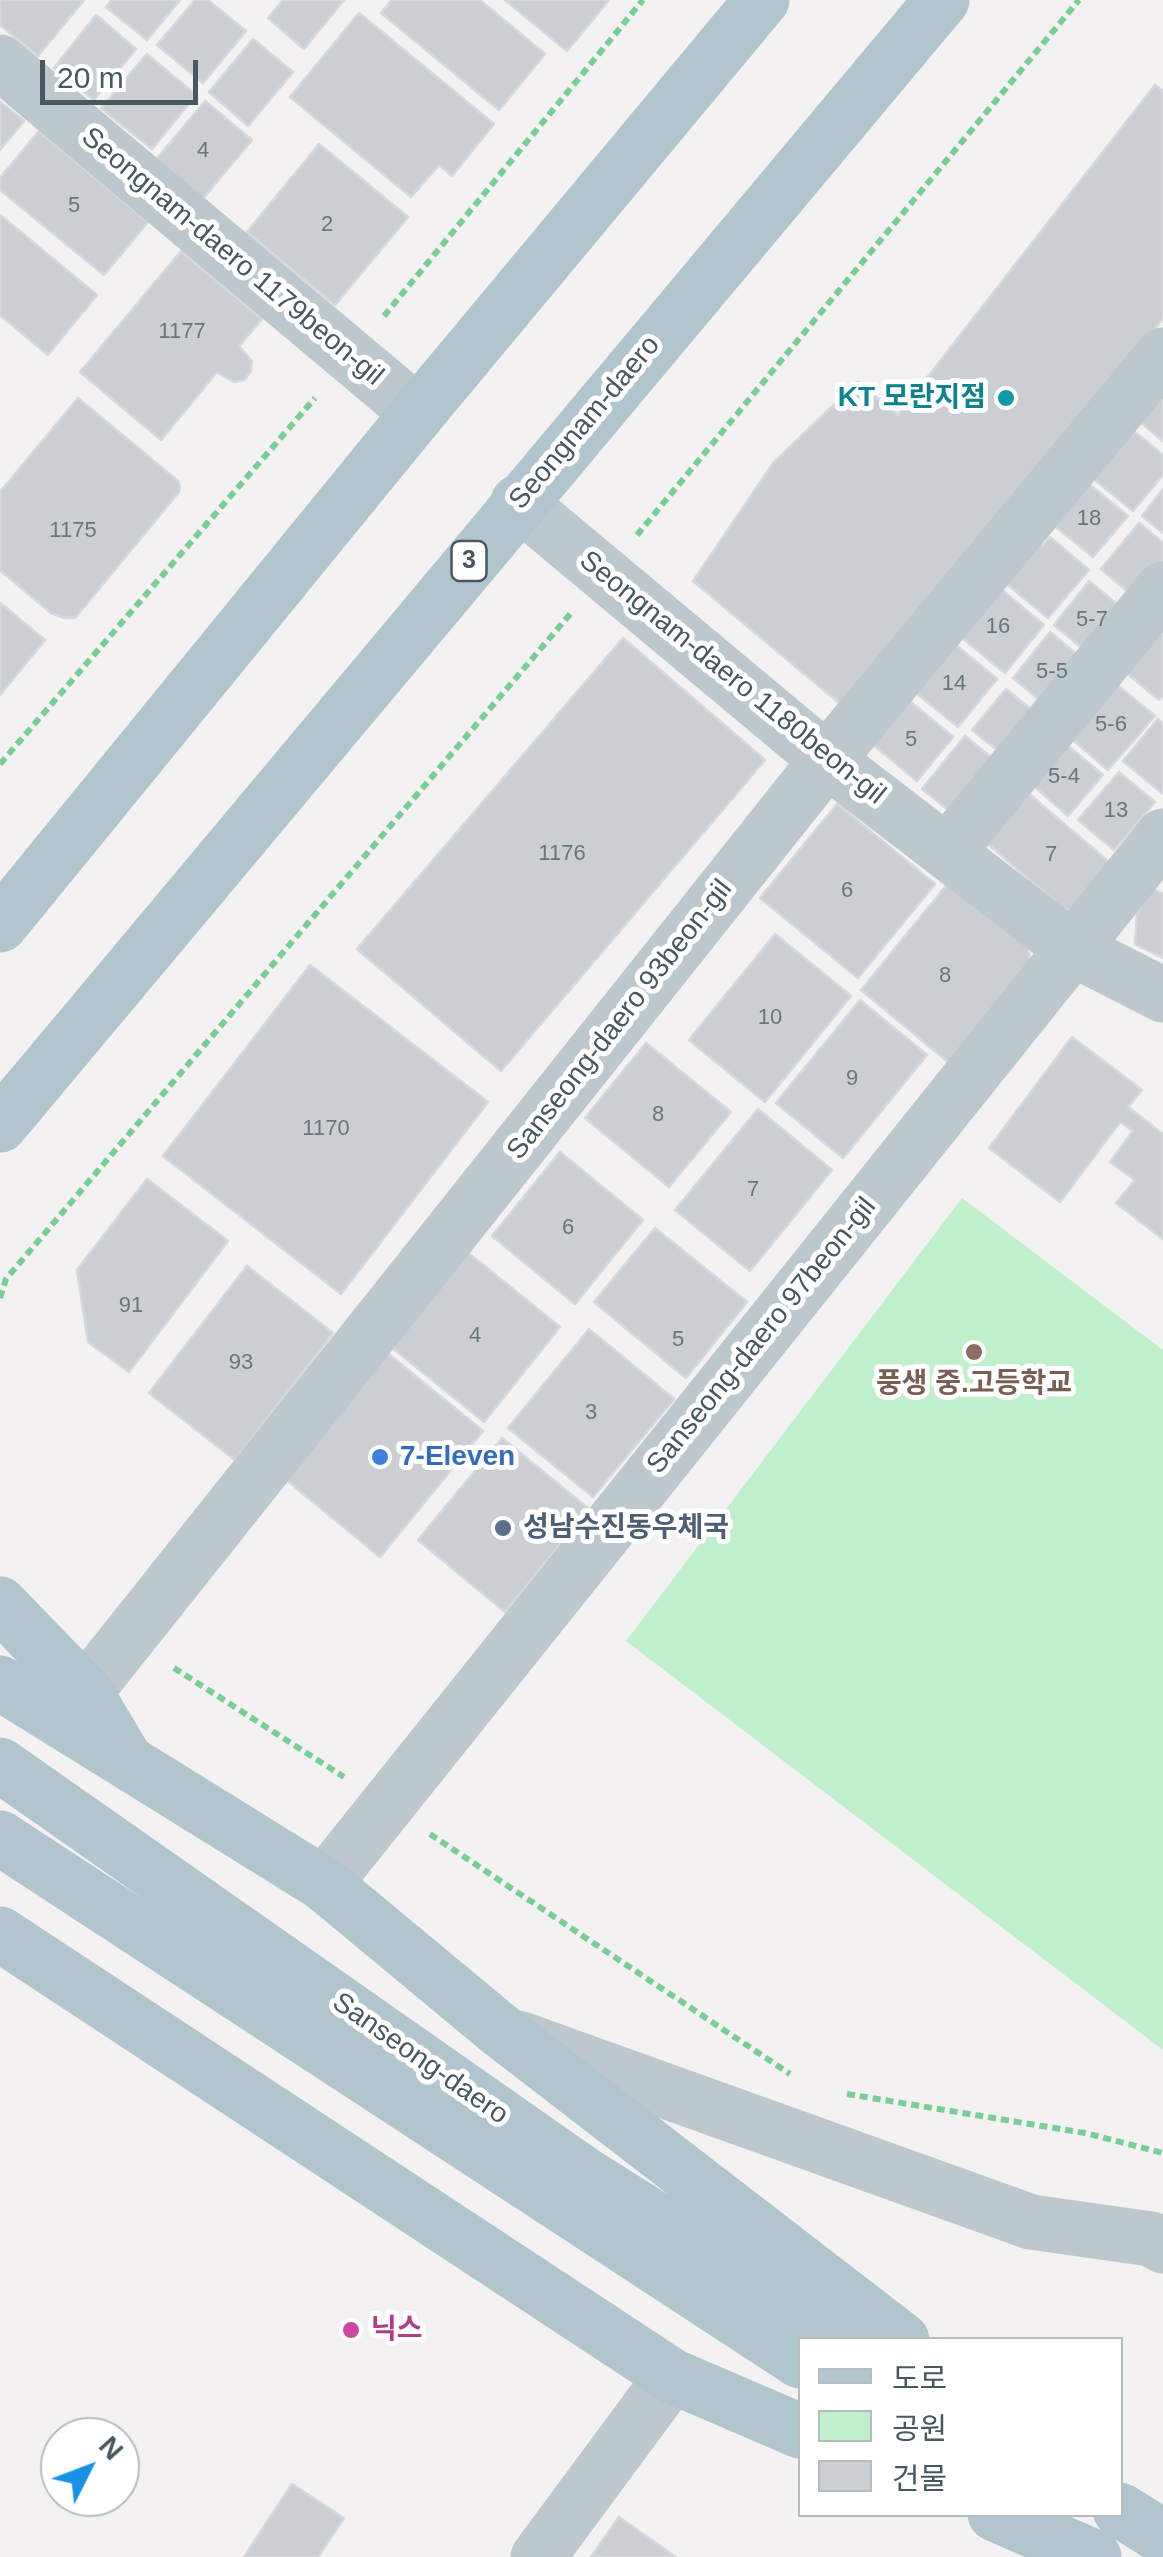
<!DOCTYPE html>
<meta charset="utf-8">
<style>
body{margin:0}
#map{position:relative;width:1163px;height:2557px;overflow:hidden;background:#f3f1f1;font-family:Arial,"Noto Sans KR",sans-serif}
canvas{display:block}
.legend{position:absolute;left:798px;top:2337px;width:325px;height:180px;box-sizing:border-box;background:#fff;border:2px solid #b6bcbf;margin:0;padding:12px 18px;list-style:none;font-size:30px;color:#48585f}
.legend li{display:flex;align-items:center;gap:20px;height:50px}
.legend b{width:50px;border:2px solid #b6bcbf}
.north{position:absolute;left:40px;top:2417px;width:100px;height:100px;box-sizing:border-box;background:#fff;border:2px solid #b6bcbf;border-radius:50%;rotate:48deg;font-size:28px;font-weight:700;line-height:40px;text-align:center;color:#48585f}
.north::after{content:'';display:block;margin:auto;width:35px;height:45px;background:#1892e6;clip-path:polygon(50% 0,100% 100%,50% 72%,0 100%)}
.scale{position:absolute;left:40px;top:60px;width:158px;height:45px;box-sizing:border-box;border:5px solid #48585f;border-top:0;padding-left:12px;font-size:30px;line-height:35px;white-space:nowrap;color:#48585f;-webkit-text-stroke:8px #fff;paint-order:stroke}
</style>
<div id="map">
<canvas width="1163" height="2557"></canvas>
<ul class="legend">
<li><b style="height:12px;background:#b1c5cf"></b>도로</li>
<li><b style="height:28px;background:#c0f0cb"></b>공원</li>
<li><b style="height:28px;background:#cbcfd3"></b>건물</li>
</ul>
<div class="north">N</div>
<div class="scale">20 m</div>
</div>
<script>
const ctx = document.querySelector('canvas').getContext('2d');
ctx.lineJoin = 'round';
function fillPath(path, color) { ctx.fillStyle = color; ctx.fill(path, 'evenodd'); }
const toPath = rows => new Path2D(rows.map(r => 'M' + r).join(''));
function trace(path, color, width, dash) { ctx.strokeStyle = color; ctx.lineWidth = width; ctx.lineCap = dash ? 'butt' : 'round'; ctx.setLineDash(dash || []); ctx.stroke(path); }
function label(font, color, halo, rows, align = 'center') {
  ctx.font = font + ' Arial,"Noto Sans KR",sans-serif'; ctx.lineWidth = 10; ctx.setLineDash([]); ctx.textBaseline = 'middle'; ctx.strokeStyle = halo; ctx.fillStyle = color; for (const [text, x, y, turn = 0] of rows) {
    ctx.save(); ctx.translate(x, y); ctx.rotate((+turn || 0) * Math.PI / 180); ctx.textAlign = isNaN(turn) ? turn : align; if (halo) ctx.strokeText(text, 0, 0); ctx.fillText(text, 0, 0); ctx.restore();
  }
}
const green = toPath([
 [962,1198,1163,1350,1163,2050,626,1641]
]);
const building = toPath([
 [0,0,84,0,38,56,0,25,0,0],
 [112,0,180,0,147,40,106,7,112,0],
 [195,0,208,0,246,31,203,83,157,45,195,0],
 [283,0,344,0,304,49,268,18,283,0],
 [392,0,480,0,545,54,499,110,381,13,392,0],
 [505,0,609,0,567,51,505,0],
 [359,13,494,124,452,176,439,165,411,197,290,97,359,13],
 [96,15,136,49,94,100,54,68,96,15],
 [253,39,293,72,248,126,209,92,253,39],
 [147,54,196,95,152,149,101,108,147,54],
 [1155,85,1163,91,1163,318,856,717,693,581,774,462,858,382,898,415,1155,85],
 [205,101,252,140,201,201,154,162,205,101],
 [0,102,24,121,0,150,0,102],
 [39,131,148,222,104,275,0,190,0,178,39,131],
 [319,144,408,217,335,305,247,232,319,144],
 [0,215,97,295,48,355,0,315,0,215],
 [181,251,262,319,239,346,252,361,251,371,244,380,234,382,217,372,161,440,80,372,181,251],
 [1163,385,1163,441,1135,418,1163,385],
 [78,398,178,481,180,487,179,492,75,618,65,618,51,613,0,570,0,492,78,398],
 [1129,427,1163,455,1163,475,1133,511,1089,475,1129,427],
 [1084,480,1128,516,1093,557,1050,522,1084,480],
 [1163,489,1163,533,1142,516,1163,489],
 [1139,523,1163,543,1163,574,1140,602,1101,569,1139,523],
 [1030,535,1043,546,1050,537,1089,570,1048,618,997,576,1030,535],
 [991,581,1044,625,1005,673,951,629,991,581],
 [1089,581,1130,615,1094,658,1054,625,1089,581],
 [0,603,45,640,0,695,0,603],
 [1152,624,1163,633,1163,695,1159,700,1117,665,1152,624],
 [1050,632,1091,666,1054,712,1013,678,1050,632],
 [623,638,765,760,501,1071,357,949,623,638],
 [950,640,997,679,958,727,910,688,950,640],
 [1112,681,1155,716,1108,770,1066,734,1112,681],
 [1006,689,1044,720,1011,761,972,730,1006,689],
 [906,698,953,737,917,781,870,742,906,698],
 [1158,719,1163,724,1163,794,1123,761,1158,719],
 [965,736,1003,767,961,820,922,789,965,736],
 [1060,739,1103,775,1068,816,1026,779,1060,739],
 [1119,772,1155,802,1114,850,1078,820,1119,772],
 [1021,787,1123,874,1095,906,1065,910,980,837,1021,787],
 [837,804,935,884,858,978,760,898,837,804],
 [954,876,1026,936,1030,962,948,1062,861,990,954,876],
 [1150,887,1163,894,1163,958,1135,944,1137,914,1150,887],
 [775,934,851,996,765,1102,689,1040,775,934],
 [310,965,488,1102,341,1294,163,1156,310,965],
 [860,1000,927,1055,843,1158,776,1103,860,1000],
 [1072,1037,1142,1090,1128,1107,1163,1134,1163,1239,1116,1203,1135,1180,1110,1162,1133,1131,1120,1122,1060,1202,989,1148,1072,1037],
 [646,1043,731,1112,669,1187,585,1118,646,1043],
 [758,1109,832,1170,750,1271,675,1210,758,1109],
 [560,1152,643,1220,575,1304,492,1236,560,1152],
 [147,1179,228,1241,129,1372,88,1342,77,1270,147,1179],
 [655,1228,747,1302,686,1378,594,1302,655,1228],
 [466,1251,560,1327,484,1422,389,1345,466,1251],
 [247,1266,333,1333,235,1460,149,1393,247,1266],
 [589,1329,674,1399,593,1497,508,1428,589,1329],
 [380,1347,483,1431,380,1557,278,1473,380,1347],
 [502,1438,589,1509,505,1612,418,1540,502,1438],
 [292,2484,344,2518,318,2557,244,2557,292,2484],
 [619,2517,676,2557,591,2557,619,2517]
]);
const path = toPath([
 [384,316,643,0],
 [637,535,1079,0],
 [0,764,315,398],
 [0,1298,6,1279,571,613],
 [174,1668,344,1777],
 [430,1834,790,2074],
 [847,2094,1085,2133,1163,2153]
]);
const minor = toPath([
 [0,62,418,413],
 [518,502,827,760,1073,949,1163,995],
 [947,852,1163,589],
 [85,1692,827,760,1163,355],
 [324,1884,1163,836],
 [518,2038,1031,2222,1151,2239,1163,2246],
 [538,2557,672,2376]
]);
const major = toPath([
 [0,925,418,413,762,0],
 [0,1125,942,0],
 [0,1604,85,1692,121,1752],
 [0,1683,324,1884,501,2031,902,2340],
 [0,1765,584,2174,848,2340],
 [0,1838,800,2361],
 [0,1934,672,2376,800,2431],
 [1120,2510,1163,2537],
 [995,2514,1094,2557]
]);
const markers = [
 [1006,398,10,"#0f9aa8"],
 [974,1352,10,"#8d6e63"],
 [380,1457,10,"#3f7fe0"],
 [503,1528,10,"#5c6f8a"],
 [351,2330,10,"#d1479c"]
];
const numberNames = [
 ["4",203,151],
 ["5",74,206],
 ["2",327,225],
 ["1177",182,332],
 ["18",1089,519],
 ["1175",73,531],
 ["5-7",1092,620],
 ["16",998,627],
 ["5-5",1052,672],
 ["14",954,684],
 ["5-6",1111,725],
 ["5",911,740],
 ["5-4",1064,777],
 ["13",1116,811],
 ["1176",562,854],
 ["7",1051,855],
 ["6",847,891],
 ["8",945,976],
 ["10",770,1018],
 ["9",852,1079],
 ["8",658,1115],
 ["1170",326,1129],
 ["7",753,1190],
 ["6",568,1228],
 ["91",131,1306],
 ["4",475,1336],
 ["5",678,1340],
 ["93",241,1363],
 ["3",591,1413]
];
const shields = [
 [469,561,35]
];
const shieldNames = [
 ["3",469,561]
];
const streetNames = [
 ["Seongnam-daero 1179beon-gil",232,257,40],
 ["Seongnam-daero",585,423,-50],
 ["Seongnam-daero 1180beon-gil",732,678,39],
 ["Sanseong-daero 93beon-gil",620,1020,-52],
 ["Sanseong-daero 97beon-gil",762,1336,-51],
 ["Sanseong-daero",420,2059,35]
];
const cultureNames = [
 ["KT 모란지점",986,398]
];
const educationNames = [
 ["풍생 중.고등학교",974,1384]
];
const shopNames = [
 ["7-Eleven",400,1457]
];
const serviceNames = [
 ["성남수진동우체국",523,1528]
];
const hotelNames = [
 ["닉스",371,2330]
];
fillPath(green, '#c0f0cb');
fillPath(building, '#cbcfd3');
trace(building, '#d5d8dc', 2.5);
trace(path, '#77cf96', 6, [8, 5]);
trace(minor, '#bcc8cd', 55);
trace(major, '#b1c5cf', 55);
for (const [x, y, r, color] of markers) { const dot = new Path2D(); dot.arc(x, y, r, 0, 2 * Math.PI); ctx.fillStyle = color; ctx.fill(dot); trace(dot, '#fff', 4); }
label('22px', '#69767c', null, numberNames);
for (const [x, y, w] of shields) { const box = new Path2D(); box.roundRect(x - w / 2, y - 20, w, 40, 8); ctx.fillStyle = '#fff'; ctx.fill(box); trace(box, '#48585f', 2.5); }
label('bold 25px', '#48585f', null, shieldNames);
label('28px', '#48585f', '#fff', streetNames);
label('bold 28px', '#0d838f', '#fff', cultureNames, 'right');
label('bold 28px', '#785e54', '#fff', educationNames);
label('bold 28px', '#366cbe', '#fff', shopNames, 'left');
label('bold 28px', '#4e5e75', '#fff', serviceNames, 'left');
label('bold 28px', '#b23c85', '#fff', hotelNames, 'left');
</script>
